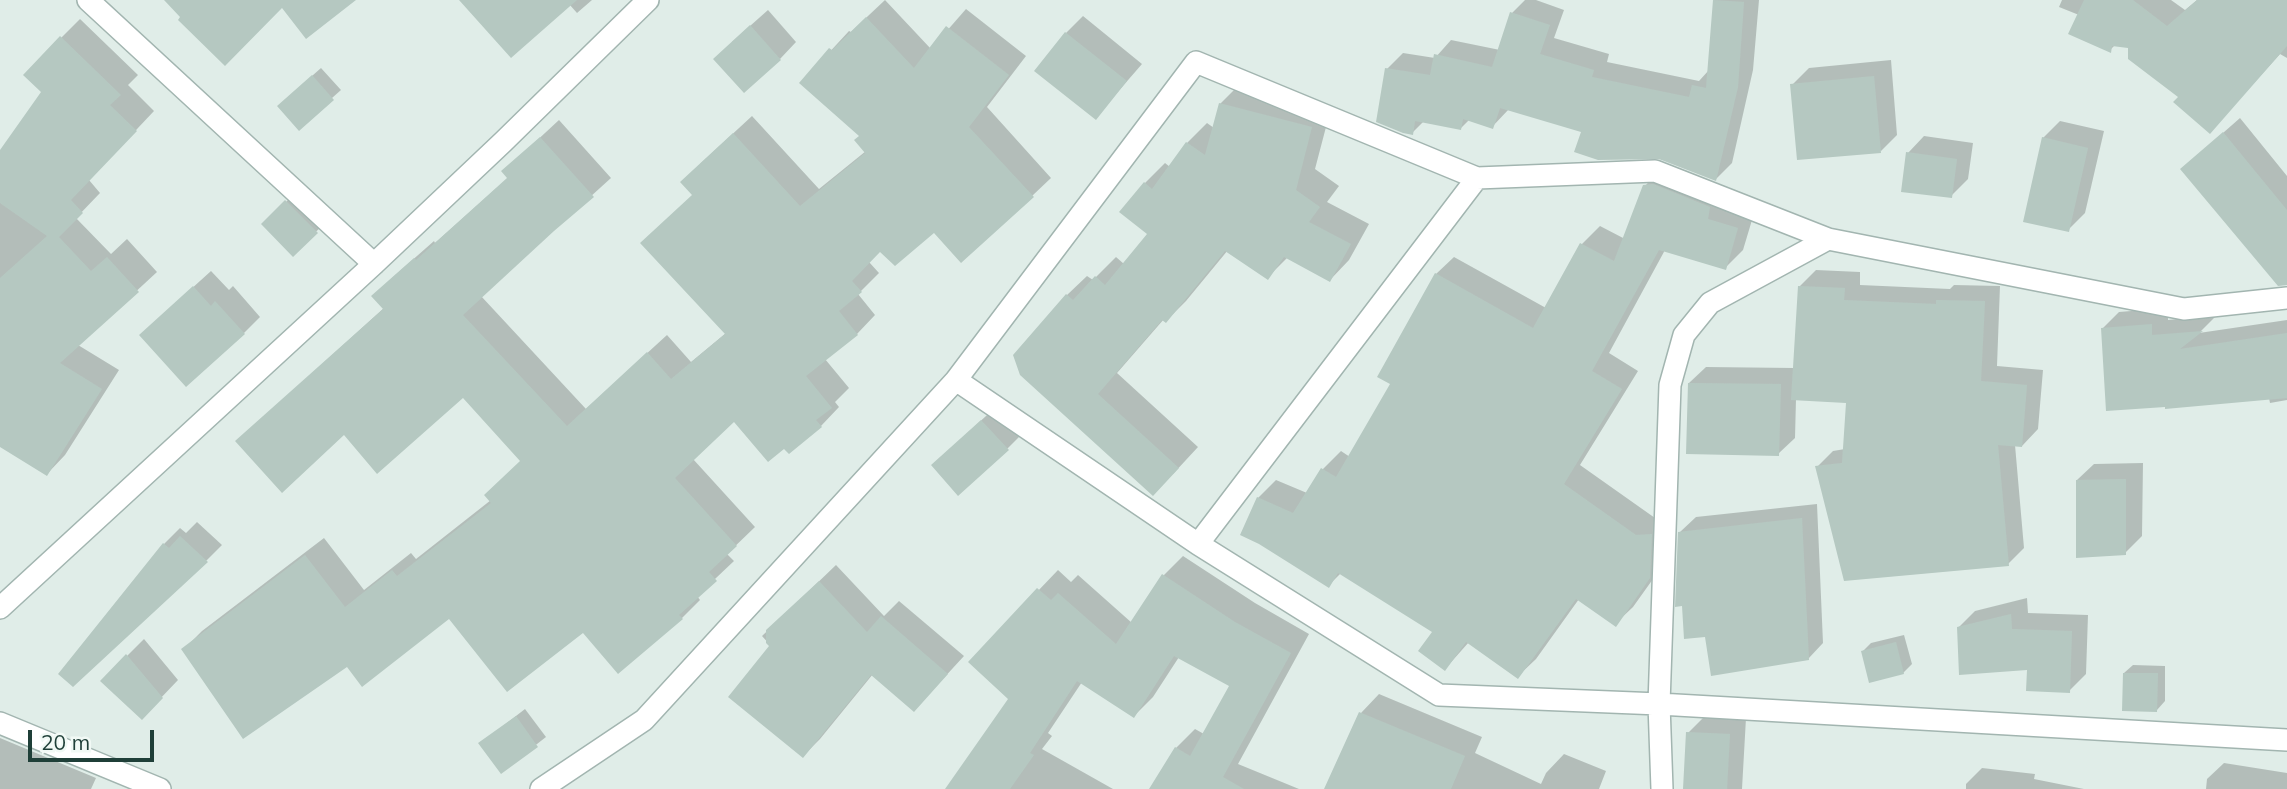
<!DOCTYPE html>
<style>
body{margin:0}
#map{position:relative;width:2287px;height:789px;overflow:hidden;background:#e0ede8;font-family:Mulish,sans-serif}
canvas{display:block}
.scale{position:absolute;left:28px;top:730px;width:126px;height:32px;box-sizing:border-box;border:4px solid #1f3f38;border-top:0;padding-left:9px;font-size:21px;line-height:24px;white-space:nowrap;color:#1f3f38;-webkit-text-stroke:5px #f1f9f5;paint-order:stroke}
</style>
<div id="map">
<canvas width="2287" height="789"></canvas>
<div class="scale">20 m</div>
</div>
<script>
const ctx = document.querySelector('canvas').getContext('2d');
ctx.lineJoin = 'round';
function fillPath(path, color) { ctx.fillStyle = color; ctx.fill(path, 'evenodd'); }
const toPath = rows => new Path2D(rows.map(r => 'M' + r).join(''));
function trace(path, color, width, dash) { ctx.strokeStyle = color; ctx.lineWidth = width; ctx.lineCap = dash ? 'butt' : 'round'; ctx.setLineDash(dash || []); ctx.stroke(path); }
const shadow = toPath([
 [461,0,592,0,577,13,569,4],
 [885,0,931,49,966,9,1026,56,987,107,1051,178,1032,196,880,250,869,262,879,273,858,294,875,315,857,334,825,359,849,388,835,402,839,407,821,426,735,419,693,459,755,527,727,554,734,561,697,596,700,600,682,618,583,631,449,617,347,665,184,649,202,631,324,538,364,590,411,553,416,559,491,500,522,461,463,396,344,433,237,441,384,308,392,278,434,241,435,243,509,177,504,171,559,120,611,178,481,296,586,409,667,335,691,362,726,333,693,194,700,164,752,116,819,189,866,151,861,135,801,83,849,31,851,32],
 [1525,0,1536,0,1564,10,1554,38,1609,54,1607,62,1699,81,1709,70,1714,0,1759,0,1753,70,1732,163,1716,179,1583,131,1509,109,1492,127,1470,119,1461,128,1424,121,1412,133,1387,69,1403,53,1435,58,1451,40,1500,50,1512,13],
 [2062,0,2171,0,2185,10,2197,0,2287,0,2287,58,2280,54,2210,132,2180,97,2130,46,2116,44,2110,50,2079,15,2059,7],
 [768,10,796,42,780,59,732,42],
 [1083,16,1142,64,1096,117,1066,33],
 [80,19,138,75,128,85,154,111,89,180,100,193,76,218,111,254,127,239,157,272,78,345,119,370,65,455,47,474,0,445,0,153,43,92,61,38],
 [1891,60,1897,135,1881,151,1792,85,1809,68],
 [321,68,341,90,332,98,287,98],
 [1240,84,1331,108,1315,169,1339,186,1327,202,1369,224,1349,260,1330,280,1288,257,1267,278,1228,250,1186,301,1166,321,1164,319,1117,373,1198,447,1173,474,1022,374,1067,295,1087,276,1093,280,1116,257,1124,264,1149,234,1145,183,1165,163,1170,167,1187,143,1207,123,1214,128,1220,104],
 [2240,118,2287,176,2287,264,2182,169],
 [2060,121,2104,131,2085,213,2068,230,2043,138],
 [1924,136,1973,143,1968,179,1951,196,1908,153],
 [1663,167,1755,210,1743,250,1725,268,1665,250,1609,353,1638,371,1580,465,1655,518,1668,558,1633,607,1615,624,1579,599,1536,659,1518,676,1469,642,1445,669,1435,632,1341,573,1328,586,1258,498,1276,480,1307,493,1323,469,1341,451,1350,457,1392,383,1436,274,1454,257,1546,308,1582,244,1600,226,1625,239,1645,186],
 [295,193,325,223,293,254,264,224],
 [1816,270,1860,272,1860,285,1950,289,1954,285,2000,286,1997,366,2043,370,2038,429,2022,446,2015,445,2024,548,2008,564,1817,467,1833,451,1845,449,1848,401,1796,399,1795,438,1778,454,1689,383,1706,367,1795,368,1800,286],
 [211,271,229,290,233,286,260,317,244,333,158,319],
 [2168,308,2168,320,2217,315,2199,333,2287,320,2287,400,2270,403,2269,398,2102,329,2119,312],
 [998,405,1024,432,1007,449,950,449],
 [2143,463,2142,536,2125,553,2077,480,2094,464],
 [1817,504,1823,643,1808,659,1706,635,1680,532,1696,517],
 [197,522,222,545,206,561,61,673,164,544,180,528,186,533],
 [1183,556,1255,603,1309,634,1238,764,1299,789,1151,789,1176,748,1195,729,1204,734,1231,686,1179,657,1153,697,1134,716,1082,682,1048,733,1052,736,1042,749,1113,789,947,789,1010,699,970,662,1058,570,1071,582,1078,575,1132,623,1164,575],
 [836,565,884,616,899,601,964,656,930,693,873,674,820,739,803,756,771,646,762,636],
 [2027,598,2028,613,2088,615,2086,674,2069,691,1958,628,1975,611],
 [1904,635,1912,664,1903,673,1863,651,1871,643],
 [144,639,178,680,158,701,102,681],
 [2133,665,2165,666,2165,701,2157,710,2124,673],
 [1379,694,1482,737,1475,753,1541,784,1546,773,1564,754,1606,771,1599,789,1326,789,1361,713],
 [525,709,546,737,501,772,481,743],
 [1705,716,1746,718,1742,789,1685,789,1688,733],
 [0,738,96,778,91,789,0,789],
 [2224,763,2287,773,2287,789,2206,789,2207,779],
 [1982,768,2035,774,2034,779,2084,789,1966,789,1966,784]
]);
const building = toPath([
 [164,0,356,0,306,39,282,8,225,66,178,20,180,17],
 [459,0,577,0,511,58],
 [1713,0,1744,2,1738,87,1716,181,1659,159,1598,160,1574,152,1581,132,1500,108,1493,129,1463,119,1461,130,1415,121,1413,135,1403,133,1376,122,1385,68,1430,75,1434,54,1492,67,1510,12,1550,25,1540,54,1594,70,1592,77,1689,97,1692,85,1706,88],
 [2084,0,2133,0,2167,26,2197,0,2287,0,2287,46,2210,134,2173,102,2178,97,2128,59,2128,48,2112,46,2111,53,2068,34],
 [866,17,914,68,946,26,1009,75,969,127,1034,197,961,263,934,233,895,266,880,252,852,281,862,292,839,311,858,335,806,376,832,408,816,420,822,427,789,454,784,449,768,462,734,422,675,478,737,546,709,572,717,581,679,615,683,619,618,674,583,633,507,692,449,619,362,687,347,667,243,739,181,649,305,555,345,607,392,570,397,576,491,503,484,495,520,461,463,398,377,474,344,435,282,493,235,441,383,309,371,296,414,258,416,260,507,178,501,171,540,137,594,197,554,231,463,315,567,426,647,352,671,379,725,334,640,243,692,195,680,182,733,133,800,206,865,153,854,140,859,136,799,83,829,48,832,50],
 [750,25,781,60,744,93,713,59],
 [1065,32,1127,81,1096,120,1034,71],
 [60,36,121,95,110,105,137,131,71,200,83,213,59,237,91,271,107,257,139,292,60,363,102,389,47,476,0,447,0,278,47,236,0,203,0,150,41,92,23,75],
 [312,75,334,100,299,131,277,106],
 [1874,76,1881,153,1797,160,1790,84],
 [1219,103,1312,127,1296,190,1320,207,1309,222,1351,244,1330,282,1284,257,1268,280,1225,251,1166,323,1162,320,1098,394,1179,468,1153,496,1020,375,1013,355,1066,294,1073,300,1095,276,1105,285,1147,234,1119,212,1144,182,1152,189,1186,142,1205,155],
 [2223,132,2287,210,2287,285,2278,286,2180,169],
 [2042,137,2088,148,2069,232,2023,222],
 [1906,152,1957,159,1952,198,1901,192],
 [1653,184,1710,207,1708,219,1738,228,1726,270,1659,250,1592,371,1622,389,1564,484,1636,535,1652,534,1650,578,1616,627,1576,599,1518,679,1466,642,1445,671,1418,651,1432,632,1338,573,1329,588,1259,544,1240,535,1257,497,1293,513,1321,468,1336,477,1390,384,1377,377,1435,273,1533,328,1580,243,1614,261,1643,185],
 [285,200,318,233,293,257,261,224],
 [193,286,211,306,215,301,245,334,186,387,139,335],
 [1798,286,1845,288,1844,300,1936,304,1936,300,1985,301,1981,381,2027,385,2022,447,1998,445,2009,566,1844,581,1815,466,1842,463,1846,403,1791,400],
 [2152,324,2152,335,2203,331,2180,349,2287,333,2287,398,2165,409,2165,407,2106,411,2101,328],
 [1688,383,1781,384,1779,456,1686,454],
 [981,420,1009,450,958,496,931,465],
 [2126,479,2126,555,2076,558,2076,480],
 [1802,518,1809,660,1711,676,1705,637,1684,639,1682,606,1675,607,1678,532],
 [180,536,208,562,73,687,58,674,163,543,169,548],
 [1162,574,1235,622,1291,653,1223,777,1244,789,1149,789,1175,747,1190,756,1229,686,1174,656,1134,718,1077,681,1030,753,1034,755,1010,789,945,789,1008,699,968,662,1037,588,1051,600,1058,593,1116,644],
 [819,581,867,632,881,616,948,674,914,712,871,675,803,758,728,697,769,646,766,643,766,630],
 [2011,614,2012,629,2072,631,2070,693,2026,691,2027,670,1959,675,1957,627],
 [1896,642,1904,674,1869,683,1861,651],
 [126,654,163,698,142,720,100,681],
 [2123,673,2158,673,2157,712,2122,711],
 [1359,712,1465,756,1451,789,1324,789],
 [516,716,538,747,501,774,478,743],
 [1686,732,1730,734,1727,789,1683,789]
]);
const minor = toPath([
 [88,0,374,264],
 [956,380,1196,62,1477,178,1655,171,1828,239,2184,309,2287,298],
 [1198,544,1477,178],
 [0,608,374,264,503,142,648,0],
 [0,723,160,789],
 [541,789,644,720,956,380,1198,544,1439,695,1659,704,2287,740],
 [1662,789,1659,704,1670,385,1684,335,1710,303,1828,239]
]);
fillPath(shadow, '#0003');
fillPath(building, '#b5c8c1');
trace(minor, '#a2b5b0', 24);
trace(minor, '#fff', 21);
</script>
